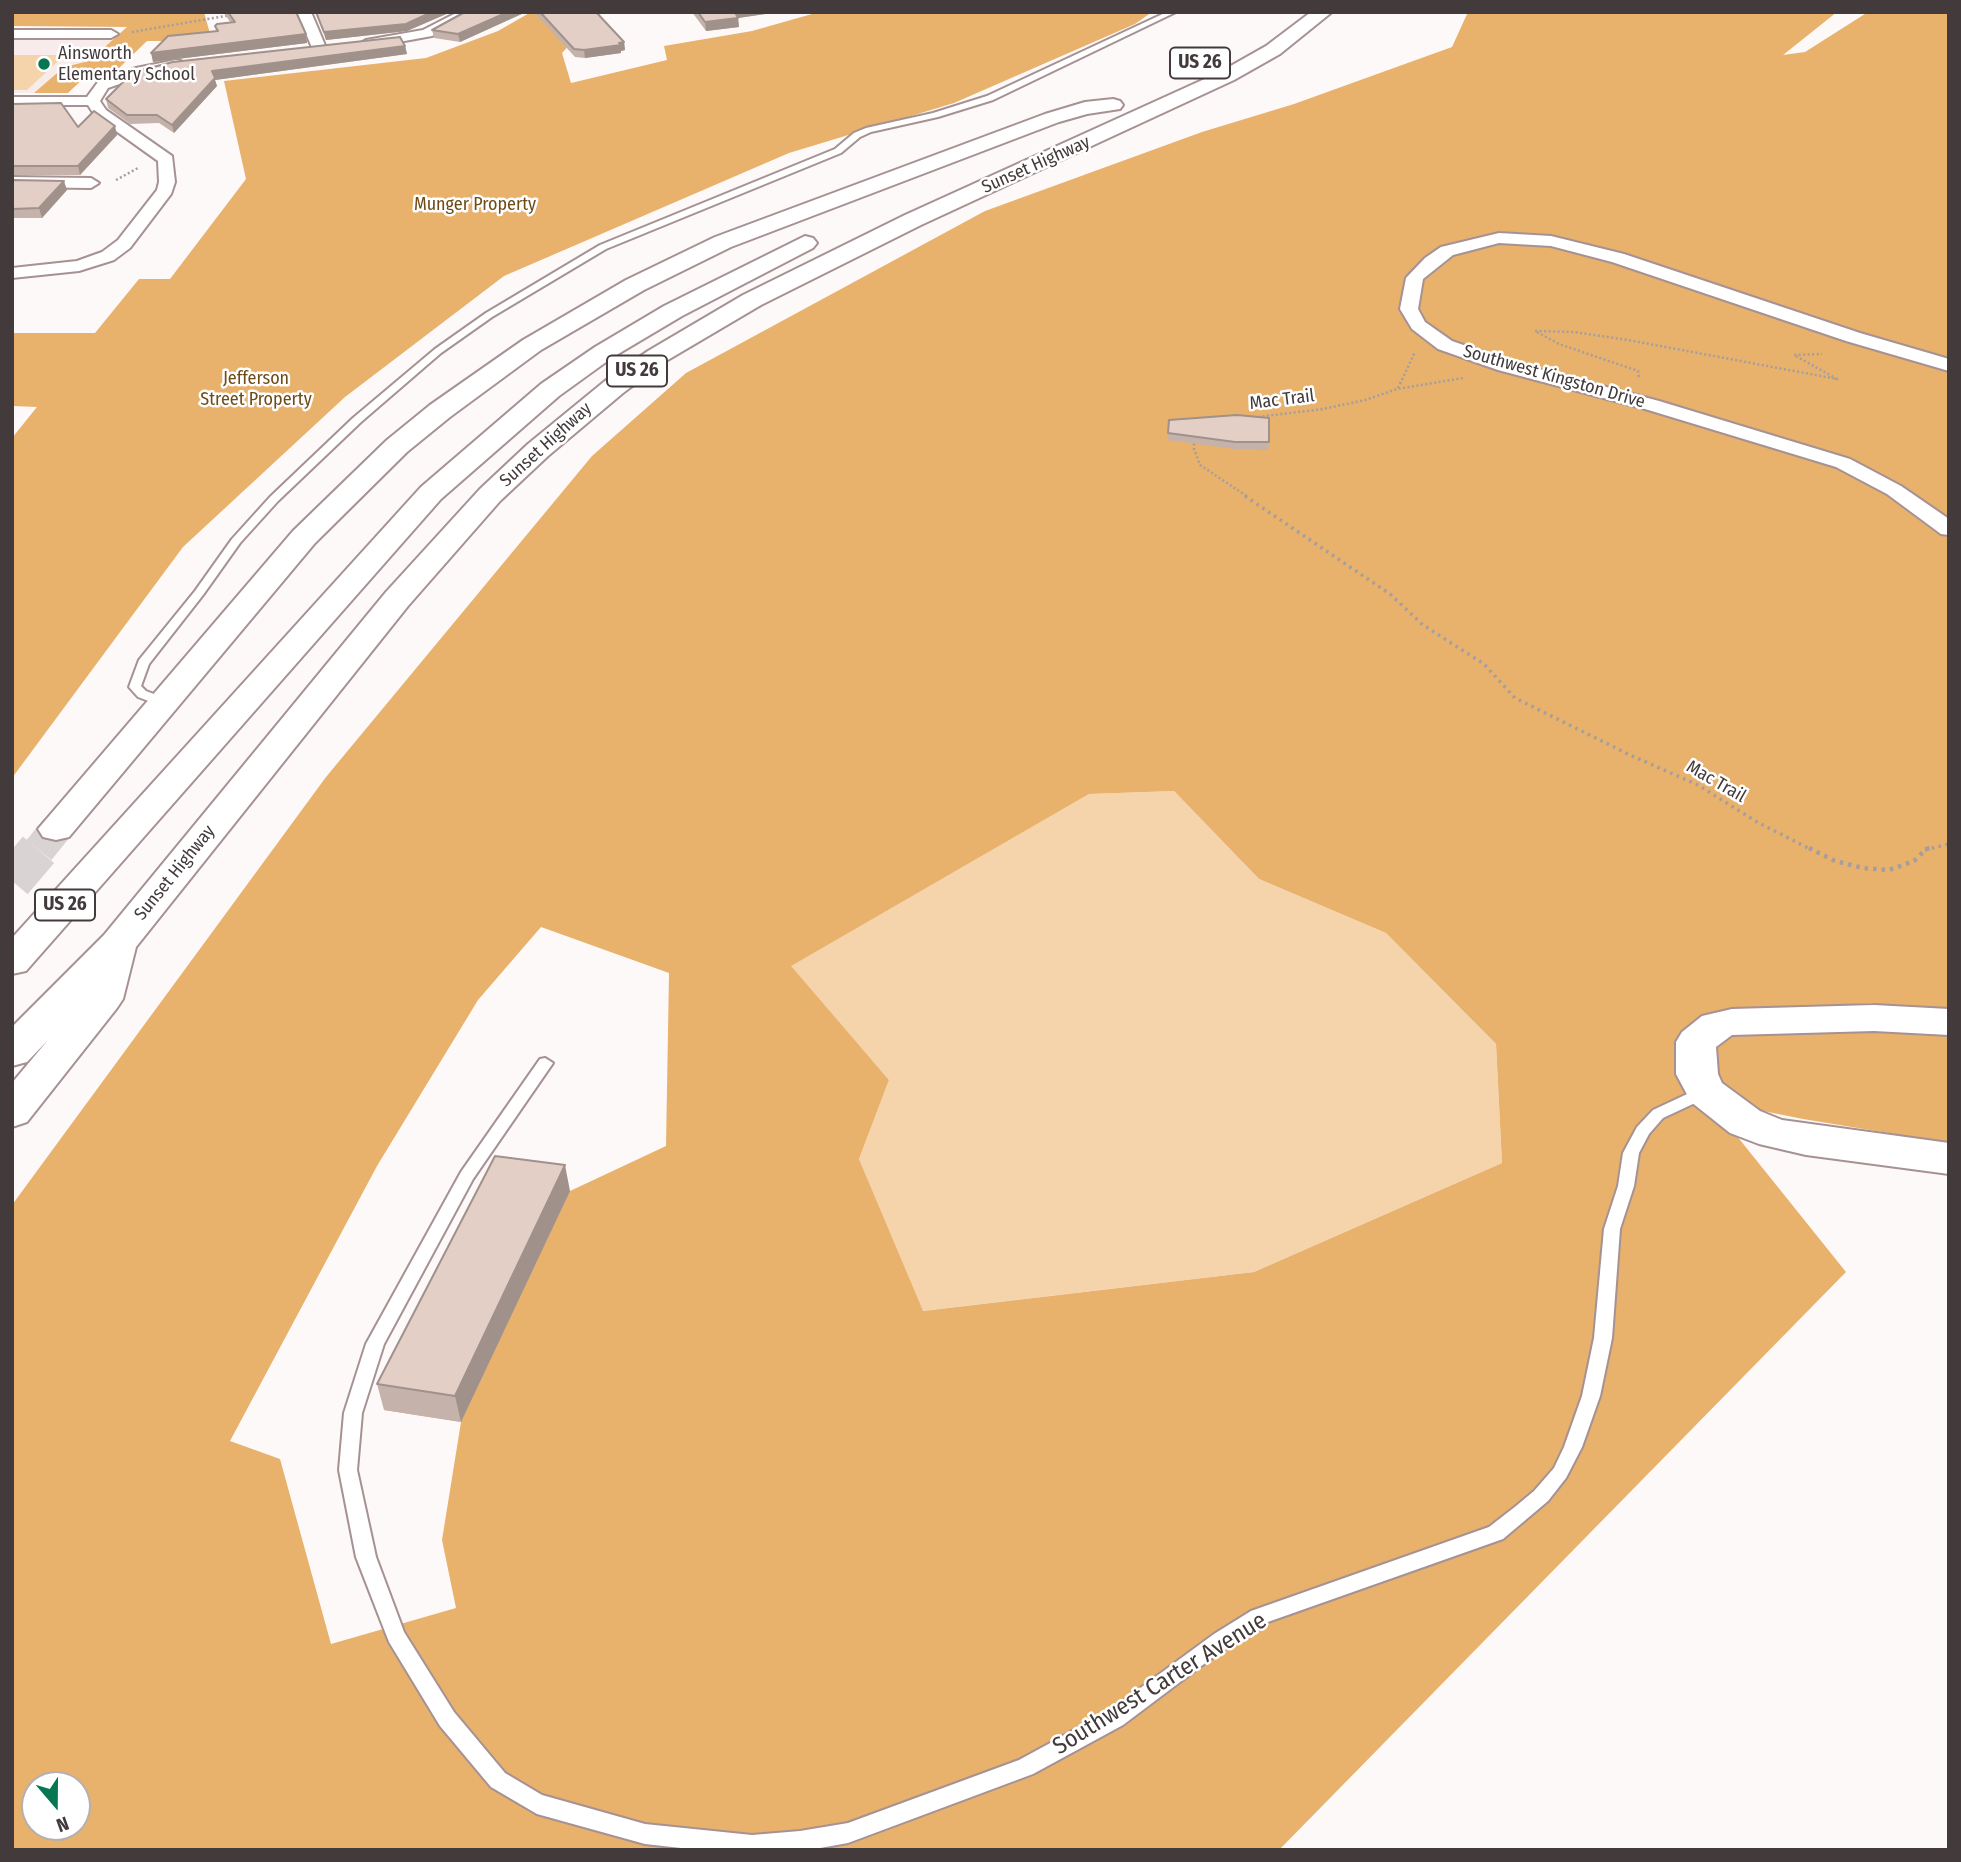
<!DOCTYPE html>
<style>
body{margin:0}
#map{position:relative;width:1961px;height:1862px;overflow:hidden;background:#fef9f9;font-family:"Fira Sans Condensed",sans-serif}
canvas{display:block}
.frame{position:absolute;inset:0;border:14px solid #433a3b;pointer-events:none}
.north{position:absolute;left:21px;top:1771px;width:70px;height:70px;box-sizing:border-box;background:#fff;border:2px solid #b4b0b1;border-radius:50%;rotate:160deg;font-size:19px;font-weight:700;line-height:28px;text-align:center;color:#433a3b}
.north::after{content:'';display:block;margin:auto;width:24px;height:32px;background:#077751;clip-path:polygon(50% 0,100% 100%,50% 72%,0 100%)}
</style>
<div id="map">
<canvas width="1961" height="1862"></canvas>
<div class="frame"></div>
<div class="north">N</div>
</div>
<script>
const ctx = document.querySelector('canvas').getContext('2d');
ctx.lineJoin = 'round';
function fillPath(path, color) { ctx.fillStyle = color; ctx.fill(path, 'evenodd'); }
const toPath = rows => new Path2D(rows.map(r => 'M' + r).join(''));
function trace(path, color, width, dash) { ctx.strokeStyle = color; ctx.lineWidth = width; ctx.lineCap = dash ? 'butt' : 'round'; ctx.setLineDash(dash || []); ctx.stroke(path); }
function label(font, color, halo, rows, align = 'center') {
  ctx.font = font + ' "Fira Sans Condensed",sans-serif'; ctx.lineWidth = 5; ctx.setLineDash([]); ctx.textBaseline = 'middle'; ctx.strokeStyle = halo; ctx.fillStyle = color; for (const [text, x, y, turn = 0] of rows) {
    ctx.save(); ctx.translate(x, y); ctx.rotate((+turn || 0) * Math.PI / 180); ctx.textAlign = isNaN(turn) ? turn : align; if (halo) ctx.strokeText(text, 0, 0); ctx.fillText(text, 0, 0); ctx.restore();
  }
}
const built = toPath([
 [12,40,112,40,89,61,64,67,34,93,12,93]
]);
const green = toPath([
 [12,55,65,55,27,90,12,90],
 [1174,791,1259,879,1386,933,1496,1044,1502,1163,1254,1272,922,1311,859,1159,889,1080,790,966,1089,794]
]);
const forest = toPath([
 [12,12,204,12,212,41,147,41,119,68,87,75,68,93,34,93,64,67,89,61,127,27,12,26],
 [531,12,586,12,590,23,562,53,571,83,667,60,664,46,752,31,819,12,1152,12,1135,24,954,103,789,153,504,276,345,397,183,547,12,778,12,438,37,407,12,406,12,333,95,333,139,279,170,279,246,179,224,81,426,58,498,31],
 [1468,12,1837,12,1783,55,1805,52,1868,12,1949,12,1949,1143,1803,1119,1708,1100,1846,1272,1279,1850,12,1850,12,1205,326,777,592,456,686,373,985,211,1202,132,1294,104,1452,47],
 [1174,791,1259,879,1386,933,1496,1044,1502,1163,1254,1272,923,1311,859,1159,889,1080,791,966,1089,794],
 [541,927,669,973,666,1146,570,1191,500,1182,384,1410,461,1422,442,1540,456,1608,331,1644,280,1459,230,1441,377,1166,478,1000],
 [35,1785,77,1785,77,1827,35,1827]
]);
const highwayTunnelFar1 = toPath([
 [39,850,56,829]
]);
const highwayTunnel = toPath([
 [12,881,40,848]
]);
const pathFar2 = toPath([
 [132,32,231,15],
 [116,180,138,168],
 [1639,377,1638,371,1559,344,1535,331,1574,332,1628,340,1837,379,1794,355,1822,354],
 [1398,388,1415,352],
 [1249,418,1323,409,1365,400,1397,389,1463,378],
 [1194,439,1194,449,1200,465,1248,497]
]);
const pathFar1 = toPath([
 [1245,496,1390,594,1423,625,1484,664,1515,698,1630,755,1698,785,1757,822,1812,850],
 [1925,850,1949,844]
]);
const path = toPath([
 [1809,848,1835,861,1863,868,1889,870,1914,861,1926,849,1931,848]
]);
const lane = toPath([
 [1167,12,1176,12,993,100,938,117,871,132,860,137,841,153,606,249,492,317,441,353,361,422,278,501,240,543,203,595,149,664,141,686,146,691,167,699,169,702,167,705,159,705,138,697,129,687,139,660,195,591,232,539,270,497,353,418,435,349,486,313,600,245,835,149,854,133,866,128,933,113,987,96,1167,12],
 [545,1058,553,1063,473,1179,384,1344,362,1413,357,1470,376,1557,404,1632,454,1712,505,1773,542,1795,645,1824,752,1835,800,1831,848,1823,1019,1760,1109,1711,1214,1634,1251,1611,1489,1527,1516,1506,1534,1491,1554,1468,1564,1447,1582,1396,1594,1338,1604,1229,1618,1186,1623,1153,1637,1127,1653,1110,1700,1088,1705,1087,1710,1088,1713,1092,1710,1096,1663,1118,1649,1134,1639,1153,1634,1186,1620,1229,1612,1338,1600,1396,1582,1447,1566,1478,1548,1501,1503,1539,1265,1623,1228,1646,1123,1725,1033,1774,848,1843,809,1850,699,1850,645,1844,537,1814,491,1787,440,1726,389,1642,356,1557,339,1470,344,1413,366,1344,461,1172,540,1059,545,1058]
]);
const street = toPath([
 [297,12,311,12,327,50,325,53,320,54,313,50,297,12],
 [458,12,475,12,432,36,366,48,359,44,366,40,423,30,458,12],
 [12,30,111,30,118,34,111,38,12,38,12,30],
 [176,60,181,61,181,67,145,75,108,88,100,101,106,110,172,156,175,182,171,194,130,248,114,260,79,271,12,278,12,268,77,261,102,252,118,240,157,190,159,182,158,161,95,116,88,105,12,105,12,97,87,97,98,82,136,68,176,60],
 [12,177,91,178,99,183,91,188,12,187,12,177],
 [1499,233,1551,236,1624,254,1860,333,1949,359,1949,371,1846,341,1612,262,1551,246,1499,243,1453,255,1423,279,1418,309,1425,322,1452,341,1512,362,1659,401,1850,459,1901,486,1949,519,1949,535,1941,534,1887,494,1836,467,1645,409,1498,370,1438,349,1412,329,1400,309,1406,278,1425,258,1441,247,1499,233]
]);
const secondary = toPath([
 [1874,1005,1949,1009,1949,1035,1874,1031,1732,1035,1716,1047,1718,1074,1722,1083,1760,1111,1782,1120,1949,1143,1949,1174,1806,1155,1759,1144,1730,1133,1691,1102,1676,1074,1676,1042,1682,1032,1702,1016,1732,1009,1874,1005]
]);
const highway = toPath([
 [1311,12,1332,12,1280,54,1234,80,921,225,761,305,666,361,623,393,548,456,500,501,408,606,136,947,123,999,117,1008,27,1122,12,1127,12,1083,48,1040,27,1062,12,1066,12,1027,104,935,386,592,480,489,528,444,605,381,648,351,743,295,905,215,1220,72,1266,46,1311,12],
 [1113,99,1120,101,1123,105,1120,109,1087,114,1059,122,731,247,644,290,541,350,450,417,407,452,315,543,69,837,56,840,43,837,38,829,293,531,387,440,430,405,523,340,626,280,715,237,1045,114,1085,102,1113,99],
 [805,236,813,238,817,243,813,248,682,316,613,357,559,396,441,499,26,971,12,974,12,938,421,487,541,384,595,347,664,306,805,236]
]);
const wall = toPath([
 [223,12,296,12,306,34,307,43,153,62,216,31,215,26,231,23],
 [315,12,451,12,407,31,326,40],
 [465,12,526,12,460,42,434,38,432,30],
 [534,12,596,12,624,42,625,50,621,51,621,53,585,58,575,57],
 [692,12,779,12,738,18,739,27,706,31],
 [405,46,407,54,215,80,217,86,174,133,159,123,130,124,108,108,106,99,173,62],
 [12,104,78,127,117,135,80,175,12,175],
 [12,180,67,190,42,218,12,218],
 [1169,420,1269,442,1268,450,1235,449,1168,440],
 [570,1191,461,1422,384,1410,377,1384]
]);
const shadedWall = toPath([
 [432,12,451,12,407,31,326,40,324,32],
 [508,12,526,12,460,42,458,34],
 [734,12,779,12,738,18,739,27,706,31,705,22],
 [306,34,307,43,153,62,151,53],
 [624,42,625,50,621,51,621,53,585,58,584,50],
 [405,46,407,54,215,80,217,86,174,133,172,125,212,71],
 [115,126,117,135,80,175,78,166],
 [64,181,67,190,42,218,39,208],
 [565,1165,570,1191,461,1422,455,1396]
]);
const building = toPath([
 [228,12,296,12,306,34,151,53,168,36,218,31,215,26,217,24,235,22,228,12],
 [316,12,432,12,406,24,324,32,316,12],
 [465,12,508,12,458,34,432,30,465,12],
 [540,12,596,12,624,42,619,43,621,45,584,50,574,49,540,12],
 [698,12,735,12,738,18,705,22,698,12],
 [400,37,405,46,212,71,215,78,172,125,157,115,127,115,106,99,125,80,138,73,137,71,173,62,400,37],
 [61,103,78,127,94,111,115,126,78,166,12,166,12,104,61,103],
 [12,180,64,181,39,208,12,209,12,180],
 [1237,415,1269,418,1269,442,1235,442,1168,433,1169,420,1237,415],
 [495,1156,565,1165,455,1396,377,1384,495,1156]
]);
const markers = [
 [44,64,7,"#077751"]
];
const farPoinames = [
 ["Ainsworth",58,54],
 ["Elementary School",58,75]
];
const farStreetnames = [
 ["Sunset Highway",1036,165,-24],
 ["Southwest Kingston Drive",1554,377,16],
 ["Mac Trail",1282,400,-7],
 ["Sunset Highway",546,445,-42],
 ["Mac Trail",1716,782,30],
 ["Sunset Highway",175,873,-51]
];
const farParknames = [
 ["Munger Property",475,205],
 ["Jefferson",256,379],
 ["Street Property",256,400]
];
const shields = [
 [1200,63,60],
 [637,371,60],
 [65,905,60]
];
const shieldNames = [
 ["US 26",1200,63],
 ["US 26",637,371],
 ["US 26",65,905]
];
const nearStreetnames = [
 ["Southwest Carter Avenue",1160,1684,-32]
];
fillPath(built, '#f8ebec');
fillPath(green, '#f5d4ac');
fillPath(forest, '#e8b16c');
trace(highwayTunnelFar1, '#d9d3d3', 32, [32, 17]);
trace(highwayTunnel, '#d9d3d3', 41, [41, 21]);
trace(lane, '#a69193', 4);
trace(street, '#a69193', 4);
trace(secondary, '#a69193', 4);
trace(highway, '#a69193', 4);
trace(pathFar2, '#a59e9f', 2.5, [2, 2.5]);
trace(pathFar1, '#a59e9f', 3.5, [2.5, 4.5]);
trace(path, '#a59e9f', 4.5, [3.5, 5]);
fillPath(lane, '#fff');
fillPath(street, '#fff');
fillPath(secondary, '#fff');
fillPath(highway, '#fff');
fillPath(wall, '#c4b2ab');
fillPath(shadedWall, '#a0918b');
fillPath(building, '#e4cfc7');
trace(building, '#a0918b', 2);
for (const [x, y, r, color] of markers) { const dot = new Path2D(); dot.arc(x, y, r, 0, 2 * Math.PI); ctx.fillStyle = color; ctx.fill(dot); trace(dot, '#fff', 2.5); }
label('18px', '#433a3b', '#fff', farPoinames, 'left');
label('18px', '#433a3b', '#fff', farStreetnames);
label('18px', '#6f4b16', '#fff', farParknames);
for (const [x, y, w] of shields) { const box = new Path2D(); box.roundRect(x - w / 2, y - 15.5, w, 31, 5); ctx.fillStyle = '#fff'; ctx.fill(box); trace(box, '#433a3b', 2); }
label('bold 19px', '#433a3b', null, shieldNames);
label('24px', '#433a3b', '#fff', nearStreetnames);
</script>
